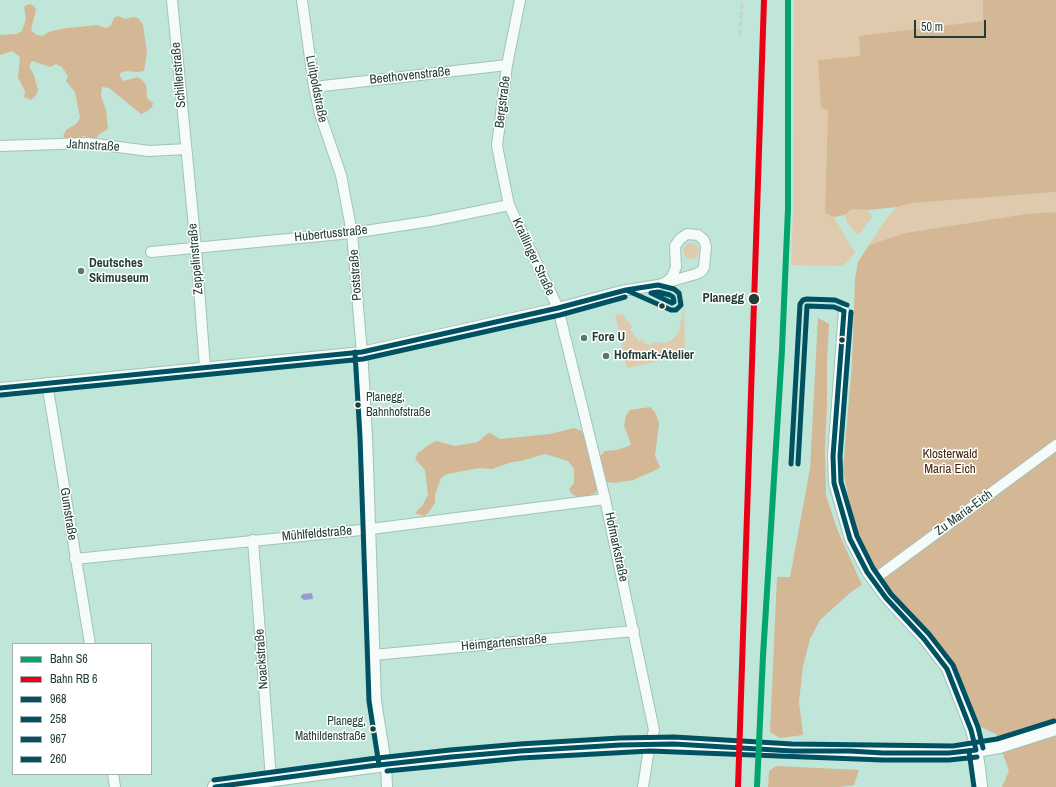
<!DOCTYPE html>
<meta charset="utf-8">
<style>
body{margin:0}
#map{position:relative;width:1056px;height:787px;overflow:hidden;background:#bfe6d9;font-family:"Archivo Narrow",sans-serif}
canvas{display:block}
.legend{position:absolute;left:12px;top:643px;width:140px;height:132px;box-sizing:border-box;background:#fff;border:1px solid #a6b1ae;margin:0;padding:5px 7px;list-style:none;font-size:12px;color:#213d35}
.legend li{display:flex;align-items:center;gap:8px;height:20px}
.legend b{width:20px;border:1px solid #a6b1ae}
.scale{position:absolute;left:914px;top:20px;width:72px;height:18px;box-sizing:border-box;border:2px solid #213d35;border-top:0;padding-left:5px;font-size:12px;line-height:14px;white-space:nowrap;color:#213d35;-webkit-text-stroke:3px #fff;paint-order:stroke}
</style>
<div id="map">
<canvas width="1056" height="787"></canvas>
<ul class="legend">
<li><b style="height:5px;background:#02a66c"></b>Bahn S6</li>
<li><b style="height:5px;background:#ec0016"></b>Bahn RB 6</li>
<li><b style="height:5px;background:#005262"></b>968</li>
<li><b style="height:5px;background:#005262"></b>258</li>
<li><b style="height:5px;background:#005262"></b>967</li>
<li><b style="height:5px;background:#005262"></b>260</li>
</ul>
<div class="scale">50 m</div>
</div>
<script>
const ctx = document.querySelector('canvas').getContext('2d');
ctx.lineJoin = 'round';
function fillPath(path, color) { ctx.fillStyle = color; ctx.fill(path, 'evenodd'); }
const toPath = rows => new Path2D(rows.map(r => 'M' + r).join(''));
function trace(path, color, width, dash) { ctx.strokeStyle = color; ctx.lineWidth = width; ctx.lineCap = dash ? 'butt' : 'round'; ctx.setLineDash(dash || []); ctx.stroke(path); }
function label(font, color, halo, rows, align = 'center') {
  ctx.font = font + ' "Archivo Narrow",sans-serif'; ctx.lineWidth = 3; ctx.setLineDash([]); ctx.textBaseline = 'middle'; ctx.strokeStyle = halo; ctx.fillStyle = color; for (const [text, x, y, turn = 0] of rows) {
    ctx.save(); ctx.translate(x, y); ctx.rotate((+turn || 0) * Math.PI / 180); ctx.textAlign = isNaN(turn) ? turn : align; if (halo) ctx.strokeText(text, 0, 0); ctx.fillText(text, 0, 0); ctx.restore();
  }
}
const green = toPath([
 [794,0,983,0,983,21,859,37,861,56,828,110,825,213,834,217,855,253,847,262,842,266,791,265,793,214],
 [1056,192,1056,212,1026,214,905,233,869,245,886,219,897,207,912,203],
 [852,209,868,210,872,217,858,235,847,223,845,215],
 '683 251a8 8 0 1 1 16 0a8 8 0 1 1-16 0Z',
 [684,305,685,348,652,363,627,368,615,314,622,314,632,327,630,330,639,341,642,339,647,344,651,345,654,342,666,343,674,338,679,331]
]);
const forest = toPath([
 [983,0,1056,0,1056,192,912,203,897,207,868,210,852,209,845,215,834,217,825,213,828,110,821,108,818,60,860,56,859,36,983,21],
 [29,4,34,6,36,10,31,30,35,34,42,36,51,31,67,28,98,25,105,28,109,27,111,25,114,18,118,16,125,19,133,17,138,18,143,25,147,52,144,71,137,72,127,71,120,73,120,76,123,81,138,77,142,80,146,85,147,98,153,103,152,107,146,112,141,114,109,88,102,87,101,96,106,110,108,129,101,133,94,140,85,136,67,140,63,136,66,130,76,124,80,118,75,92,66,81,68,76,62,67,56,64,50,67,32,61,29,66,34,75,38,90,36,95,31,100,24,97,25,92,18,77,20,57,12,51,0,55,0,35,16,34,22,31,26,19,24,7],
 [1056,212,1056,787,1002,787,1009,771,996,734,981,727,962,681,934,638,884,585,871,564,860,541,850,506,843,469,852,364,855,279,858,262,869,245,905,233,1026,214],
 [818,318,829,324,827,362,827,406,825,450,826,495,837,529,862,585,851,592,820,620,810,639,803,666,799,702,803,735,780,738,770,732,777,577,790,577,810,469],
 [650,407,656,414,659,424,655,456,660,467,658,469,633,480,614,483,607,482,604,479,599,458,605,451,617,450,629,446,631,444,624,426,626,416,630,410],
 [574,428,582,431,584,435,599,489,595,493,587,496,577,497,571,493,569,489,574,483,574,469,568,461,545,454,521,461,512,462,492,469,479,468,447,474,441,478,435,495,435,503,428,513,424,516,415,513,422,506,428,495,425,470,415,459,418,453,429,445,436,441,455,446,478,442,487,434,490,433,500,439,550,434],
 [776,766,859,770,854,785,840,787,768,787,769,771]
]);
const water = toPath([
 [312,593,313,599,304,600,301,598,301,596,303,594]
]);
const minor = toPath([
 [172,0,196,248,205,368],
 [302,0,314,87,320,114,341,175,352,233,363,366,367,437,376,701,386,764,387,787],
 [520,0,507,65,497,146,509,205,558,308,605,499,654,730,648,755,643,787],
 [314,87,507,65],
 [0,146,88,143,149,151,186,149],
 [151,252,352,233,431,221,509,205],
 [844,311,833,456,834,483,850,539,867,572,886,598,924,639,947,669,971,730,976,750],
 [47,383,90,644],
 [0,388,362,352,558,308,621,291,658,285,696,274,702,271,704,267,706,247,704,240,698,235,687,234,680,239,675,246,676,267,672,277,666,282],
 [253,540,271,779],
 [75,559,371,529,605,499],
 [873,580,1056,445],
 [373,655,634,631],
 [113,774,115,787]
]);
const tertiary = toPath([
 [976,750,979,768,981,787]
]);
const secondary = toPath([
 [215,787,370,766,451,757,520,751,620,745,674,744,792,751,850,751,883,753,953,753,976,750,999,746,1056,728]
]);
const rail = toPath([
 [740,36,742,0]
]);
const bus1 = toPath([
 [844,311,833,456,834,483,850,539,867,572,886,598,924,639,947,669,971,730,976,750],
 [798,464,807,306,834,307,844,311],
 [215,787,370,766,451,757,520,751,620,745,674,744,792,751,850,751,883,753,949,753,976,750]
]);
const bus2 = toPath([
 [658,292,670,295,673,297,674,302,672,303,651,293,658,292],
 [355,352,360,437,369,701,379,765],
 [1,395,363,359,560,315,625,297],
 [969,751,974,787],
 [387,771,521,758,650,751,883,760,949,760,977,757]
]);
const bus3 = toPath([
 [658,285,674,289,679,293,681,305,676,310,671,310,626,290,658,285],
 [0,388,362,352,558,308,626,290]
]);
const bus4 = toPath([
 [851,312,840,456,841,482,857,536,873,568,891,594,929,634,953,665,978,727,983,748],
 [791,464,800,304,803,300,807,299,835,300,847,305],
 [214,780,369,759,450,750,520,744,620,738,674,737,792,744,953,746,997,739,1054,721]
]);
const rail1 = toPath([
 [757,787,763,656,782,350,788,209,788,0]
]);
const rail2 = toPath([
 [738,787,764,0]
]);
const markers = [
 [81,271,4,"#58786e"],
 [754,299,6,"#213d35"],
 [662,306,3.5,"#213d35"],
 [584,338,4,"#58786e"],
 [842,340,3.5,"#213d35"],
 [606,356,4,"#58786e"],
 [358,405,3.5,"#213d35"],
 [373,729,3.5,"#213d35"]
];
const busNames = [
 ["Planegg,",366,398],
 ["Bahnhofstraße",366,413],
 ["Planegg,",366,722,"right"],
 ["Mathildenstraße",366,737,"right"]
];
const streetNames = [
 ["Schillerstraße",179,75,-95],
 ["Beethovenstraße",410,76,-6],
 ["Luitpoldstraße",316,89,79],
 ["Bergstraße",503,102,-83],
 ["Jahnstraße",93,146,3],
 ["Hubertusstraße",331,234,-6],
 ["Kraillinger Straße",533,257,65],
 ["Zeppelinstraße",196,259,-95],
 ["Poststraße",356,275,-94],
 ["Zu Maria-Eich",964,513,-36],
 ["Gumstraße",68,514,81],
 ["Mühlfeldstraße",317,534,-5],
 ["Hofmarkstraße",616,547,78],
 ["Heimgartenstraße",504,643,-5],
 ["Noackstraße",262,659,-94]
];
const poiNames = [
 ["Deutsches",89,264],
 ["Skimuseum",89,279],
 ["Fore U",592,338],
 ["Hofmark-Atelier",614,356]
];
const stopNames = [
 ["Planegg",744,299]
];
const parkNames = [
 ["Klosterwald",950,455],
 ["Maria Eich",950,470]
];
fillPath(green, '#dfcaae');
fillPath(forest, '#d4b794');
fillPath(water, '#9b9ad0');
trace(minor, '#a3c2b8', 12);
trace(tertiary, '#a3c2b8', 14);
trace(secondary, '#a3c2b8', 16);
trace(minor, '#f5fbf9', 10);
trace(tertiary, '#f5fbf9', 12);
trace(secondary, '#f5fbf9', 14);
trace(rail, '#c8d3d0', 3, [6, 3]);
trace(bus1, '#005262', 5);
trace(bus2, '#005262', 5);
trace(bus3, '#005262', 5);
trace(bus4, '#005262', 5);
trace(rail1, '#02a66c', 6);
trace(rail2, '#ec0016', 6);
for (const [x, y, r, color] of markers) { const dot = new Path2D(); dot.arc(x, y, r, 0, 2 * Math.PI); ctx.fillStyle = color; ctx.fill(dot); trace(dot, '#fff', 1.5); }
label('12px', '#213d35', '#fff', busNames, 'left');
label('13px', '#213d35', '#fff', streetNames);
label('bold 13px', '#213d35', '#fff', poiNames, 'left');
label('bold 13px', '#213d35', '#fff', stopNames, 'right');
label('13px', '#47260f', '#fff', parkNames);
</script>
